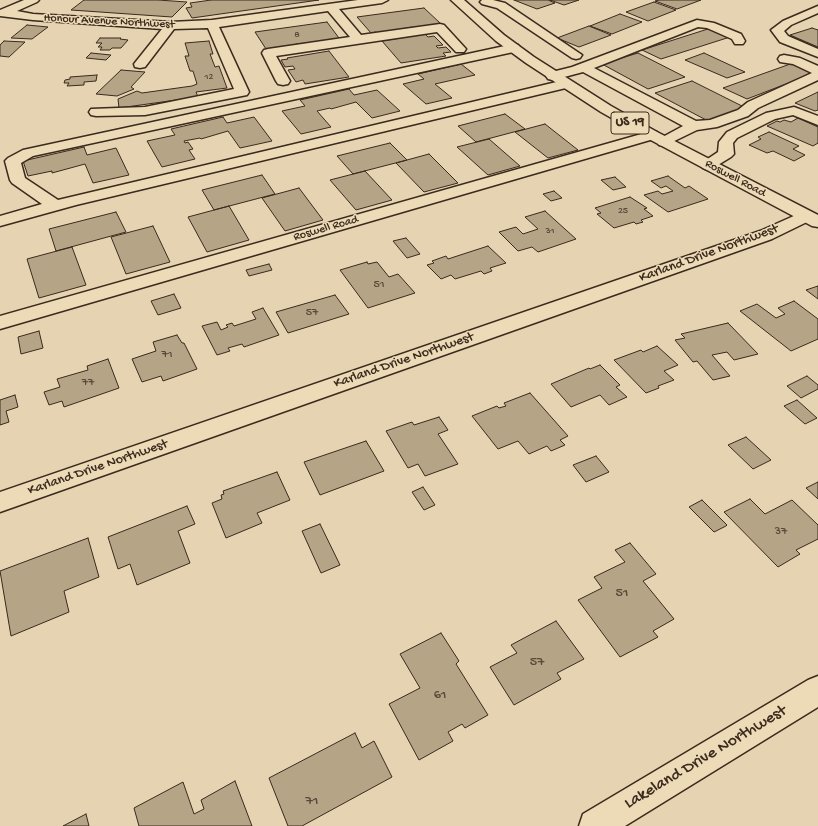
<!DOCTYPE html>
<style>
body{margin:0}
canvas{display:block;background:#e6d3b1}
</style>
<canvas width="818" height="826"></canvas>
<script>
const ctx = document.querySelector('canvas').getContext('2d');
ctx.lineJoin = 'round';
function fillPath(path, color) { ctx.fillStyle = color; ctx.fill(path, 'evenodd'); }
const toPath = rows => new Path2D(rows.map(r => 'M' + r).join(''));
function trace(path, color, width, dash) { ctx.strokeStyle = color; ctx.lineWidth = width; ctx.lineCap = dash ? 'butt' : 'round'; ctx.setLineDash(dash || []); ctx.stroke(path); }
function label(font, color, halo, rows, align = 'center') {
  ctx.font = font + ' "Gochi Hand",sans-serif'; ctx.lineWidth = 3; ctx.setLineDash([]); ctx.textBaseline = 'middle'; ctx.strokeStyle = halo; ctx.fillStyle = color; for (const [text, x, y, turn = 0] of rows) {
    ctx.save(); ctx.translate(x, y); ctx.rotate((+turn || 0) * Math.PI / 180); ctx.textAlign = isNaN(turn) ? turn : align; if (halo) ctx.strokeText(text, 0, 0); ctx.fillText(text, 0, 0); ctx.restore();
  }
}
const building = toPath([
 [84,0,158,0,187,2,172,17,71,10,84,0],
 [211,0,319,0,192,18,186,8,192,7,190,3,211,0],
 [514,0,548,0,555,3,537,9,514,0],
 [550,0,579,0,564,5,550,0],
 [659,0,701,0,677,9,655,1,659,0],
 [654,2,676,10,648,21,626,12,654,2],
 [424,8,440,23,436,24,438,26,415,29,413,27,402,29,403,31,378,34,376,32,371,33,357,17,424,8],
 [620,14,642,22,612,34,590,26,620,14],
 [327,22,339,38,335,39,337,41,310,45,309,43,296,44,298,47,275,50,273,48,266,49,255,32,327,22],
 [27,25,48,27,32,39,11,38,27,25],
 [589,26,611,35,579,47,557,38,589,26],
 [711,28,730,37,661,59,642,50,711,28],
 [812,28,818,30,818,47,790,35,812,28],
 [425,34,428,37,434,36,443,45,436,46,438,48,446,47,451,52,443,53,446,56,401,63,382,41,425,34],
 [100,38,121,38,120,39,128,40,121,48,112,48,110,50,100,50,102,47,98,47,102,43,96,43,100,38],
 [4,41,25,42,9,57,0,56,0,45,4,41],
 [209,41,213,54,210,54,215,67,219,66,227,88,196,92,198,97,119,108,118,99,137,91,142,93,192,86,197,84,193,71,190,71,185,56,189,56,185,43,209,41],
 [329,51,349,77,305,84,303,80,296,82,288,70,295,69,293,66,285,67,281,60,288,59,287,58,329,51],
 [91,53,111,55,106,60,86,58,91,53],
 [638,53,685,77,648,89,602,64,638,53],
 [704,53,745,72,727,78,685,60,704,53],
 [793,63,817,72,747,99,723,88,793,63],
 [461,64,475,75,435,84,452,98,426,104,403,84,424,79,418,74,461,64],
 [121,70,145,72,131,87,134,89,117,96,96,94,121,70],
 [97,75,96,81,84,82,84,85,67,86,69,83,64,83,65,80,70,79,70,77,97,75],
 [692,81,746,108,708,121,655,93,692,81],
 [349,89,354,95,377,90,400,111,372,118,356,102,331,109,330,108,317,111,331,127,301,134,282,111,305,106,300,100,349,89],
 [818,92,818,110,815,111,795,103,818,92],
 [505,114,525,129,476,142,458,126,505,114],
 [223,117,227,123,254,117,272,141,240,148,228,131,201,139,200,138,184,141,185,143,188,142,193,149,189,150,195,159,162,167,147,141,175,135,171,129,223,117],
 [798,118,818,127,818,143,813,146,767,126,777,121,780,122,784,120,791,122,798,118],
 [545,124,578,150,548,158,515,132,545,124],
 [769,132,799,146,793,149,805,155,794,161,773,151,767,153,749,145,761,139,758,137,769,132],
 [489,139,520,166,488,175,457,147,489,139],
 [390,143,407,160,353,174,337,156,390,143],
 [84,147,87,155,116,148,129,175,93,183,85,164,52,173,52,171,28,176,23,161,84,147],
 [429,154,458,183,424,192,396,163,429,154],
 [365,171,392,200,356,210,330,180,365,171],
 [262,175,275,194,214,210,202,190,262,175],
 [668,176,685,188,689,186,708,199,668,212,644,195,658,191,662,194,673,191,666,186,661,188,651,181,668,176],
 [615,177,626,187,613,190,601,180,615,177],
 [299,188,323,220,285,231,262,198,299,188],
 [554,191,562,198,551,201,543,194,554,191],
 [630,197,647,208,644,209,653,216,641,220,643,222,636,224,634,222,614,228,597,214,601,213,595,208,630,197],
 [229,206,249,240,207,252,188,217,229,206],
 [545,211,576,239,538,252,532,247,518,251,499,232,516,227,523,234,538,229,525,217,545,211],
 [116,212,126,232,56,251,49,229,116,212],
 [153,226,170,262,126,274,111,237,153,226],
 [406,238,420,254,407,258,393,241,406,238],
 [488,246,506,263,490,268,492,271,484,274,481,271,455,279,451,275,441,279,427,265,434,263,432,261,446,256,448,259,488,246],
 [72,247,86,285,39,298,27,259,72,247],
 [367,262,368,264,377,262,389,277,398,274,415,293,368,308,340,270,367,262],
 [269,264,272,270,249,276,246,270,269,264],
 [818,286,818,299,806,290,818,286],
 [174,294,181,308,158,315,151,301,174,294],
 [335,295,349,314,288,333,276,312,335,295],
 [794,301,818,319,818,339,791,351,740,311,757,304,776,318,785,314,778,308,794,301],
 [263,308,279,335,244,347,242,344,228,348,230,351,217,355,202,326,217,322,221,330,228,327,226,325,232,323,234,326,256,319,252,312,263,308],
 [728,323,758,354,734,360,727,352,712,355,730,376,713,380,697,361,693,362,675,340,685,338,681,334,728,323],
 [39,331,43,348,21,354,18,337,39,331],
 [177,335,182,343,184,343,197,369,163,381,161,376,142,382,132,359,156,351,153,342,177,335],
 [657,346,678,365,664,371,674,380,658,386,659,388,646,393,614,360,641,350,643,352,657,346],
 [108,359,119,388,64,407,62,401,49,405,44,392,60,387,57,379,88,370,87,366,108,359],
 [600,365,620,385,616,387,627,397,609,405,600,395,571,407,551,384,589,368,590,369,600,365],
 [807,376,818,385,818,389,801,398,787,386,807,376],
 [530,393,568,436,560,440,565,445,551,451,547,446,529,454,518,441,498,449,472,416,497,406,499,408,506,406,504,403,530,393],
 [15,395,18,407,6,411,9,422,0,425,0,400,15,395],
 [797,400,817,418,805,424,784,406,797,400],
 [439,417,448,430,438,434,458,464,425,476,418,464,408,468,386,431,412,422,414,425,439,417],
 [746,437,771,460,753,469,728,445,746,437],
 [366,441,384,471,320,495,304,462,366,441],
 [596,456,609,472,586,482,573,465,596,456],
 [277,472,290,500,257,513,262,523,226,538,212,503,222,499,221,495,224,494,223,491,277,472],
 [818,482,818,499,806,488,818,482],
 [423,487,435,505,424,510,412,492,423,487],
 [750,499,765,514,792,500,818,525,818,539,796,550,800,554,778,567,724,512,750,499],
 [702,500,727,525,726,526,714,532,689,507,702,500],
 [187,506,195,524,178,531,190,563,137,585,130,564,118,569,108,537,187,506],
 [320,524,340,565,321,573,302,531,320,524],
 [88,538,99,577,64,591,69,612,11,636,0,571,88,538],
 [630,543,656,574,643,581,674,619,653,631,658,637,620,657,578,600,602,588,594,577,625,562,615,550,630,543],
 [556,621,584,659,557,673,561,679,514,705,490,667,517,653,511,645,556,621],
 [441,633,459,661,456,664,488,715,465,728,462,724,448,732,453,741,419,760,389,704,420,688,400,654,441,633],
 [355,733,362,748,374,741,392,777,302,826,288,826,269,778,355,733],
 [235,781,252,826,139,826,134,808,183,782,194,814,204,809,201,800,235,781],
 [86,814,89,826,63,826,86,814]
]);
const minor = toPath([
 [24,0,39,0,37,2,17,11,33,14,171,22,212,20,358,0,388,0,382,3,339,9,361,35,440,24,444,25,466,49,464,52,456,52,437,32,276,56,290,81,288,84,283,85,278,84,276,81,262,53,264,50,268,49,350,37,328,11,219,27,249,92,247,95,145,115,96,116,91,115,89,112,91,109,145,107,234,89,208,28,174,29,145,67,140,68,135,67,134,64,162,29,33,20,0,16,0,10,24,0],
 [482,0,493,0,505,3,582,55,580,58,576,59,572,58,497,8,482,4,480,2,482,0],
 [818,6,818,13,791,25,784,31,788,36,818,49,818,57,780,42,771,30,783,21,818,6],
 [697,20,714,23,741,34,745,41,743,44,735,44,732,39,707,28,698,27,594,68,696,121,710,120,738,110,748,102,812,73,793,64,780,62,778,59,780,56,784,55,800,58,818,66,818,80,758,108,748,116,717,127,697,130,664,146,659,145,657,142,659,139,683,126,583,72,553,80,548,79,546,76,548,73,572,67,697,20],
 [514,44,518,45,520,48,518,51,33,156,21,163,25,178,58,200,565,80,570,81,572,84,570,87,76,205,0,226,0,216,42,204,12,183,10,180,5,161,8,158,23,150,514,44],
 [794,107,818,116,818,125,793,115,775,119,737,138,733,143,734,154,731,157,713,168,708,170,703,168,700,165,703,162,718,152,719,142,727,132,766,113,794,107],
 [652,131,657,132,659,135,657,138,0,329,0,316,652,131],
 [805,211,811,212,813,216,811,220,772,239,0,512,0,492,760,231,805,211],
 [818,676,818,707,625,826,579,826,583,814,808,680,818,676]
]);
const major = toPath([
 [451,0,464,0,504,35,534,57,611,106,657,132,818,215,818,227,812,226,647,138,601,112,526,63,496,41,451,0]
]);
const farNumbernames = [
 ["8",297,35],
 ["12",209,77],
 ["25",623,211],
 ["31",550,231]
];
const farStreetnames = [
 ["Honour Avenue Northwest",109,22,3],
 ["Roswell Road",735,179,28],
 ["Roswell Road",326,229,-16]
];
const numberNames = [
 ["51",379,285],
 ["57",312,313],
 ["71",167,355],
 ["77",88,383],
 ["37",781,532]
];
const shields = [
 [630,123,38]
];
const shieldNames = [
 ["US 19",630,123]
];
const streetNames = [
 ["Karland Drive Northwest",709,254,-20],
 ["Karland Drive Northwest",404,361,-19],
 ["Karland Drive Northwest",98,468,-19]
];
const nearNumbernames = [
 ["51",622,594],
 ["57",537,663],
 ["61",440,696],
 ["71",312,802]
];
const nearStreetnames = [
 ["Lakeland Drive Northwest",706,758,-31]
];
fillPath(building, '#b6a487');
trace(building, '#3b2a1e', 1);
trace(minor, '#3b2a1e', 3);
trace(major, '#3b2a1e', 3);
fillPath(minor, '#eddab7');
fillPath(major, '#eddab7');
label('10px', '#5a4838', null, farNumbernames);
label('12px', '#3b2a1e', '#eddab7', farStreetnames);
label('12px', '#5a4838', null, numberNames);
for (const [x, y, w] of shields) { const box = new Path2D(); box.roundRect(x - w / 2, y - 11, w, 22, 3); ctx.fillStyle = '#eddab7'; ctx.fill(box); trace(box, '#3b2a1e', 1); }
label('bold 13px', '#3b2a1e', null, shieldNames);
label('14px', '#3b2a1e', '#eddab7', streetNames);
label('14px', '#5a4838', null, nearNumbernames);
label('17px', '#3b2a1e', '#eddab7', nearStreetnames);
</script>
